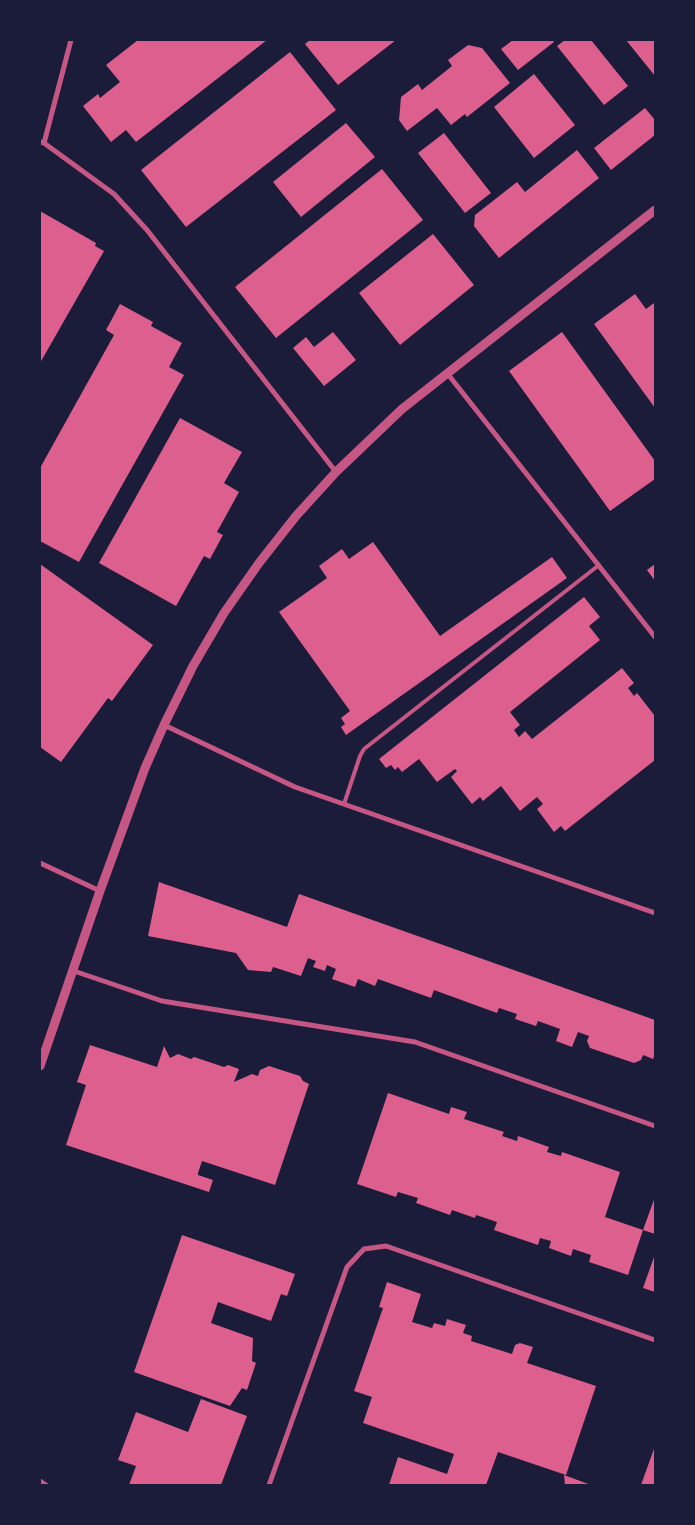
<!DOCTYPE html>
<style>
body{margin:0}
#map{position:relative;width:695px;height:1525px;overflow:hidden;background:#1b1b3a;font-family:"Source Sans 3",sans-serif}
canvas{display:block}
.frame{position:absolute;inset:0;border:41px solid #1b1b3a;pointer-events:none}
</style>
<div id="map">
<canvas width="695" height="1525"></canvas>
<div class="frame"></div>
</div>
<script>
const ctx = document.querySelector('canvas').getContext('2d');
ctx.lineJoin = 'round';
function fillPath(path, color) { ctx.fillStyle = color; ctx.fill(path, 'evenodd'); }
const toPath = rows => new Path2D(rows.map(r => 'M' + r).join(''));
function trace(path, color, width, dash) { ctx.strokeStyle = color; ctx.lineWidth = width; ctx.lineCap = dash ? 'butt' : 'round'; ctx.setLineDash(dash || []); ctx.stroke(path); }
const building = toPath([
 [138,40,267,40,136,142,126,130,111,142,83,106,98,94,100,98,120,82,106,65],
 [310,40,396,40,338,85,305,44],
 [513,40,552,40,554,42,518,70,501,49],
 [565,40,591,40,628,86,604,105,557,46],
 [626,40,655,40,655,76],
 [468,45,482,48,510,83,467,117,465,114,451,125,437,108,407,131,399,120,401,97,418,84,422,90,452,66,448,60],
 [290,52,336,110,186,227,141,170],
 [534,74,575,125,534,158,494,107],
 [645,108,655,120,655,135,611,170,594,148],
 [346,123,375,157,301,217,273,182],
 [444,133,491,193,465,213,418,153],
 [577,150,599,178,499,258,474,226,475,215,517,182,525,192],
 [382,169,423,220,276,338,235,287],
 [40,211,96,243,95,246,104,251,40,363],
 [433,234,474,285,400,345,359,293],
 [635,294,646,309,654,303,655,305,655,408,594,324],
 [120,304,153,322,151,326,182,343,169,367,184,375,79,562,40,541,40,468,114,335,106,330],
 [333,332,356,360,324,386,293,348,306,337,314,347],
 [562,332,655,461,655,479,610,511,509,371],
 [180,418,242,452,224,483,239,492,217,532,223,535,210,559,204,556,176,606,99,563],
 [373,542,440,636,552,557,567,578,346,735,341,727,345,724,341,718,350,711,279,612,327,578,319,566,342,549,349,559],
 [40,564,153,645,112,701,108,698,61,762,40,747],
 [655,564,655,581,647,570],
 [584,597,600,617,589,626,600,640,510,712,520,725,514,730,519,737,525,731,532,739,622,668,634,683,628,688,634,696,637,693,655,716,655,760,565,831,561,826,554,832,537,809,543,804,537,797,520,811,501,786,483,801,480,797,472,804,451,777,457,771,455,769,437,782,419,759,402,772,398,767,395,770,391,765,386,768,379,759],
 [159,882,287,927,299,894,655,1020,655,1054,653,1059,643,1055,641,1060,634,1063,590,1048,587,1041,589,1036,578,1032,572,1047,556,1041,560,1029,538,1021,536,1026,515,1019,517,1014,499,1008,497,1013,434,990,431,998,378,979,375,986,358,979,355,987,332,979,336,969,327,965,325,971,313,967,316,961,308,958,301,976,273,967,271,972,248,970,236,953,148,936],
 [90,1045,157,1067,164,1046,170,1058,178,1054,191,1059,194,1057,224,1067,228,1065,239,1069,234,1082,252,1074,258,1076,260,1070,269,1066,300,1076,303,1081,309,1084,275,1185,202,1161,198,1173,198,1175,213,1180,209,1192,66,1145,86,1085,77,1082],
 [388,1093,449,1114,451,1107,467,1112,464,1119,504,1132,502,1136,517,1141,518,1136,549,1147,547,1152,561,1156,562,1152,620,1172,605,1217,643,1230,628,1275,589,1262,591,1255,573,1249,571,1256,549,1248,551,1241,540,1238,538,1245,494,1230,497,1222,476,1215,475,1218,452,1210,450,1215,416,1203,418,1198,398,1192,396,1197,357,1184],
 [655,1197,655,1234,643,1230],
 [182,1235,295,1274,287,1296,281,1294,271,1321,218,1302,211,1323,253,1338,252,1361,256,1363,247,1390,242,1388,230,1406,134,1372],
 [654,1257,655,1258,655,1292,643,1288],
 [387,1282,421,1294,412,1322,432,1328,434,1323,445,1326,447,1319,466,1325,463,1333,472,1336,471,1341,512,1354,515,1345,520,1343,533,1347,527,1363,596,1386,566,1475,498,1452,486,1485,389,1485,398,1457,447,1474,454,1454,363,1423,372,1397,354,1391,383,1308,379,1307],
 [201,1399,247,1416,221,1485,129,1485,136,1466,118,1460,136,1412,188,1432],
 [655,1447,655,1485,641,1485,655,1446],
 [564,1475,591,1485,565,1485]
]);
const service = toPath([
 [344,804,360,756,364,749,599,565]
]);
const minor = toPath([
 [40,142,44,143,114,194,147,230,336,472],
 [44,143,71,40],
 [447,373,655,637],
 [164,725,295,787,655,913],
 [40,863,100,891],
 [74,971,162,1001,415,1042,655,1126],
 [40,1481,46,1485],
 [269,1485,347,1267,364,1249,386,1246,655,1340]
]);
const tertiary = toPath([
 [40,1066,100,891,145,768,164,725,193,666,224,613,259,563,296,516,336,472,402,409,655,210]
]);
fillPath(building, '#dd5f8e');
trace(service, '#c65784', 4);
trace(minor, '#c65784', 5);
trace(tertiary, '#c65784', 9);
</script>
